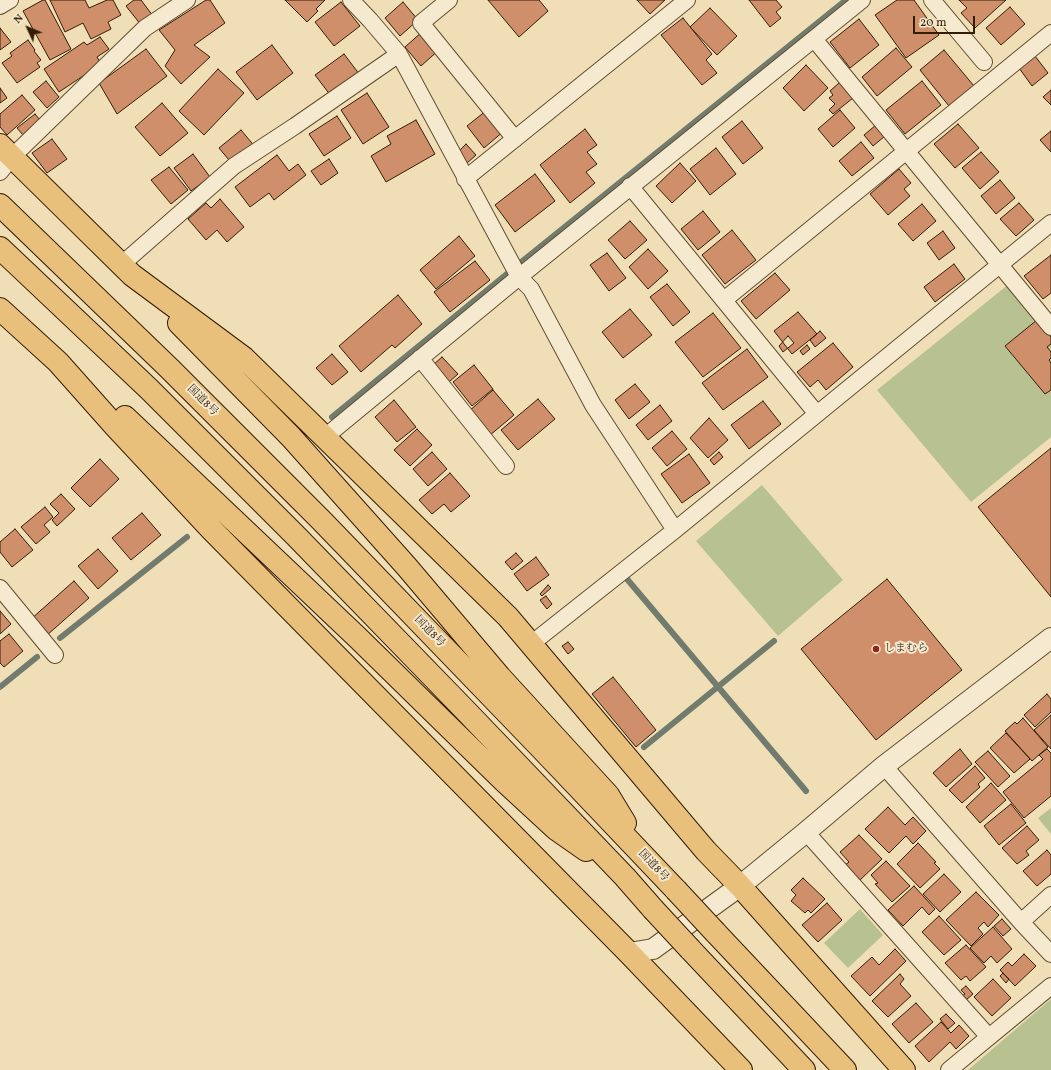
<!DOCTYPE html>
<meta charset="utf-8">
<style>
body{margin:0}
#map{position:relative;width:1051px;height:1070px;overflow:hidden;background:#f0dfb6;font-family:Vollkorn,serif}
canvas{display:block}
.north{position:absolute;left:8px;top:8px;width:40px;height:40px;-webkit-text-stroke:3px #f5ead0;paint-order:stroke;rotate:314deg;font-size:11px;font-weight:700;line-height:16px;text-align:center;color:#341d05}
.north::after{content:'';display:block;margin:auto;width:14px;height:18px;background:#341d05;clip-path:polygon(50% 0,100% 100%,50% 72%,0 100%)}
.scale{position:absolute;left:913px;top:16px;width:62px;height:18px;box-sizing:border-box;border:2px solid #341d05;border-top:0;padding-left:5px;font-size:12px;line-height:14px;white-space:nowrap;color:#341d05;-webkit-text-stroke:3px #f5ead0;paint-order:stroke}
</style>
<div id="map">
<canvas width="1051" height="1070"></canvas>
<div class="north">N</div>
<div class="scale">20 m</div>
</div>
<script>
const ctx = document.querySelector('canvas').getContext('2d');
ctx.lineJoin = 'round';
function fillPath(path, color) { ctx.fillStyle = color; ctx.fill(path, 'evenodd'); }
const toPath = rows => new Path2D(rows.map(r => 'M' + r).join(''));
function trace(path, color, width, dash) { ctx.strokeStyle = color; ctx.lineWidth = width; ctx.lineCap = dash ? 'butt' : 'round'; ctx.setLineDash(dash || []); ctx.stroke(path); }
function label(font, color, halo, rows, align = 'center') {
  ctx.font = font + ' Vollkorn,"Noto Serif JP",serif'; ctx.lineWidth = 4; ctx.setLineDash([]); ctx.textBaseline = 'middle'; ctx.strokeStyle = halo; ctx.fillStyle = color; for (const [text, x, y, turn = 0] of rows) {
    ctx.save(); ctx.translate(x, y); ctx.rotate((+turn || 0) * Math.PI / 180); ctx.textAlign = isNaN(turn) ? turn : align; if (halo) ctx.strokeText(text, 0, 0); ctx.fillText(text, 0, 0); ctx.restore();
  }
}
const green = toPath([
 [1009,284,1051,336,1051,437,971,502,877,390],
 [762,485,843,580,778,636,696,541],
 [1051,808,1051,834,1038,818],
 [860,909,883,935,848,968,824,943],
 [1051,999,1051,1070,968,1070]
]);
const stream = toPath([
 [520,263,846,0],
 [332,417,508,273],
 [627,579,806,791],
 [60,638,187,537],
 [0,687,37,657],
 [644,747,774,641]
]);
const building = toPath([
 [43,0,45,0,71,49,50,60,23,11,43,0],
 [50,0,85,0,89,8,107,0,113,0,121,15,108,22,111,29,91,39,83,23,65,32,50,0],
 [134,0,141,0,153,16,141,25,126,6,134,0],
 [206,0,210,0,225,23,194,45,210,57,181,84,165,66,175,50,159,30,206,0],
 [285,0,325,0,316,9,318,11,307,22,285,0],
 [488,0,539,0,548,11,519,37,488,0],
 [637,0,665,0,650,14,637,0],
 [749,0,776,0,782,7,776,12,781,18,770,27,749,0],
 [897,0,914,0,939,35,906,58,875,15,897,0],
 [959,0,1006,0,975,28,961,13,967,8,959,0],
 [341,2,360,26,334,46,315,22,341,2],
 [403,2,418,20,400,36,385,18,403,2],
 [1010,7,1025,24,1001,45,986,28,1010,7],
 [710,8,737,36,717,55,690,27,710,8],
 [683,18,712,54,706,60,717,73,702,85,661,35,683,18],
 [859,19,879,45,850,68,830,42,859,19],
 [0,28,11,42,0,50,0,28],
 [423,31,440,49,421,66,405,47,423,31],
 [100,37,109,49,97,57,101,64,59,92,44,69,84,42,87,45,100,37],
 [28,40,35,50,34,51,41,60,37,63,40,67,17,83,2,63,12,56,10,53,28,40],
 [272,45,293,73,257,100,236,72,272,45],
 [896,48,912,67,877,96,862,77,896,48],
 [146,49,167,76,117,114,99,83,146,49],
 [944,50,974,86,949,106,920,70,944,50],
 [344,54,360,75,331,96,315,75,344,54],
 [1035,56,1048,73,1032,86,1019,68,1035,56],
 [806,65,828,88,804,111,783,88,806,65],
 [218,69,244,93,204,135,179,111,218,69],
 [46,81,59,97,47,108,33,92,46,81],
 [922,81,941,105,905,134,886,110,922,81],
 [840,82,853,98,833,114,829,110,835,104,829,98,833,95,830,91,840,82],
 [0,88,7,98,0,103,0,88],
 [1051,90,1051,105,1043,97,1051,90],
 [367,93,389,127,363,144,341,110,367,93],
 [22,95,35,110,7,135,0,127,0,114,22,95],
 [162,103,188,133,160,156,135,127,162,103],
 [487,110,504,131,484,148,467,126,487,110],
 [840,110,855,128,833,147,818,129,840,110],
 [35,114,40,120,23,135,17,128,35,114],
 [337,116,351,138,324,156,309,134,337,116],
 [416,120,435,154,386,182,371,156,391,144,387,136,416,120],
 [742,121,763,148,743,164,722,137,742,121],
 [958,124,979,148,955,168,934,144,958,124],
 [876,125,885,136,873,146,864,135,876,125],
 [585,129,597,145,587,152,597,164,586,172,595,183,570,203,540,165,585,129],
 [241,130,256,148,234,166,219,148,241,130],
 [1051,131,1051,152,1040,140,1051,131],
 [52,139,67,159,47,173,32,153,52,139],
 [861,142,874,158,852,176,839,161,861,142],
 [466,144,476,155,467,163,457,153,466,144],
 [716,148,736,174,710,195,690,169,716,148],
 [981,152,999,172,980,189,962,168,981,152],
 [193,154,210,177,191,191,174,168,193,154],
 [277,155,289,171,298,164,306,175,274,200,269,193,250,207,235,187,277,155],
 [329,159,338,173,321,185,311,171,329,159],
 [680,163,696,181,672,203,656,186,680,163],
 [169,167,188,190,171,204,151,180,169,167],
 [899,169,911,183,904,189,910,196,888,215,870,194,899,169],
 [535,174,555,201,515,232,495,205,535,174],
 [1000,180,1015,198,996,214,981,196,1000,180],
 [220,199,244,227,227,242,217,230,206,240,188,219,206,203,211,208,220,199],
 [1019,203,1034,220,1016,236,1000,219,1019,203],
 [922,204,936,221,913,241,898,224,922,204],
 [703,211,720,232,698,250,681,229,703,211],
 [630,221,647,240,625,259,608,240,630,221],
 [732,230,756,260,725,284,702,255,732,230],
 [943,231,955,248,939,260,927,243,943,231],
 [459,236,475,256,436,289,420,270,459,236],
 [648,249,668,271,648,289,629,267,648,249],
 [607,253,626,278,609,291,590,265,607,253],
 [1051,255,1051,293,1043,299,1024,276,1051,255],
 [475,261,490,280,450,312,434,292,475,261],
 [954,264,965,279,935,302,924,287,954,264],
 [775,273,790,290,756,319,741,301,775,273],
 [667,284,690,312,673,326,650,297,667,284],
 [398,295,422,324,395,348,392,345,361,372,339,346,398,295],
 [630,309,652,335,623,358,602,332,630,309],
 [798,312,817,334,792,354,774,331,798,312],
 [713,313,741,348,703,377,675,342,713,313],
 [1037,320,1051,337,1051,344,1047,347,1051,352,1051,358,1049,360,1051,363,1051,390,1045,394,1005,346,1037,320],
 [820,331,826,338,815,347,810,340,820,331],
 [788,336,794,343,783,352,779,346,788,336],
 [833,343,853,367,826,390,818,380,810,387,797,372,833,343],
 [807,345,810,349,803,355,800,351,807,345],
 [747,349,768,377,723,410,702,383,747,349],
 [332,354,348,372,332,385,316,368,332,354],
 [442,357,458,374,449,382,433,365,442,357],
 [474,365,493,389,472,406,453,382,474,365],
 [635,384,650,402,629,419,615,400,635,384],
 [493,390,514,415,489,436,468,412,493,390],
 [538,399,555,419,518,450,501,430,538,399],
 [394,400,416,427,397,442,375,417,394,400],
 [763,401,781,424,749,449,731,425,763,401],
 [660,405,672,421,648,440,636,425,660,405],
 [709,418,728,440,708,458,690,438,709,418],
 [417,429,432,445,410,466,394,450,417,429],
 [672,431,687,449,667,466,652,448,672,431],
 [1051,448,1051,597,978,507,1051,448],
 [432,452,447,469,428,486,413,469,432,452],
 [719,452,723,457,714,465,710,460,719,452],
 [689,454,710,483,682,503,661,474,689,454],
 [100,459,119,479,90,507,71,488,100,459],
 [450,473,470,496,451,512,444,504,432,514,419,500,450,473],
 [61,494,75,509,57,526,52,520,59,513,50,504,61,494],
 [45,507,53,517,44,525,50,532,36,544,21,527,45,507],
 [142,513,161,535,131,560,112,538,142,513],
 [15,529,33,550,12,567,0,552,0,542,15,529],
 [98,549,118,571,98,589,78,566,98,549],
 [516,553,523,561,512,570,505,562,516,553],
 [536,557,549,575,527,591,514,574,536,557],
 [887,579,962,670,876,740,801,649,887,579],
 [74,581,89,598,46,636,31,619,74,581],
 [548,585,551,588,542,596,540,594,548,585],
 [546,596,552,604,547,609,540,600,546,596],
 [0,611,11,624,0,634,0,611],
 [9,634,23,651,4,667,0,663,0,641,9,634],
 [568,642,574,649,568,654,562,646,568,642],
 [613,677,656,730,636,747,592,694,613,677],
 [1047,694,1051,699,1051,712,1035,727,1024,715,1047,694],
 [1051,715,1051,749,1034,730,1051,715],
 [1023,718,1048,747,1032,761,1005,731,1015,722,1017,724,1023,718],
 [1006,733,1030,759,1014,773,990,748,1006,733],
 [960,749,972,764,946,787,933,773,960,749],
 [1047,749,1051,753,1051,796,1024,818,1003,792,1043,759,1039,755,1047,749],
 [988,751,1010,776,998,787,975,762,988,751],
 [975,766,985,778,978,784,980,787,962,803,949,790,975,766],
 [991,783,1006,800,980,823,966,807,991,783],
 [1011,804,1026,823,999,845,984,826,1011,804],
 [888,807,905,825,913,817,926,831,913,844,906,836,889,853,865,829,888,807],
 [1027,826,1039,840,1026,851,1029,855,1017,864,1002,848,1027,826],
 [859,835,882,859,859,881,845,865,849,862,840,852,859,835],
 [918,843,936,862,934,863,940,869,920,888,897,864,918,843],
 [1047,850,1051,855,1051,874,1037,886,1023,871,1047,850],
 [886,861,910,886,892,902,875,884,878,883,871,875,886,861],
 [944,874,961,892,940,912,923,894,944,874],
 [803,878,825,899,811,913,808,910,805,913,791,901,796,895,791,890,803,878],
 [914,886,935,909,929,915,922,907,903,926,888,910,914,886],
 [976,892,999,915,988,927,984,922,978,928,983,934,971,946,946,920,976,892],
 [827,903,842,920,818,942,802,925,827,903],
 [939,916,961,940,944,955,922,932,939,916],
 [1002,919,1011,929,1003,936,994,926,1002,919],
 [993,927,1012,949,997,963,991,956,984,963,970,948,993,927],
 [966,945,986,967,970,981,966,976,961,980,945,963,966,945],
 [895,949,906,961,870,996,851,976,872,957,879,965,895,949],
 [1024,954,1036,966,1015,986,1000,970,1008,962,1012,966,1024,954],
 [1003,973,1009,979,1006,983,1000,976,1003,973],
 [900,974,904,979,900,984,911,996,888,1017,872,1001,900,974],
 [993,979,1011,998,992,1016,974,997,993,979],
 [966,986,973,994,966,1000,962,996,965,994,961,990,966,986],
 [916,1003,933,1022,909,1043,892,1024,916,1003],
 [946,1014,955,1023,948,1029,940,1019,946,1014],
 [941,1022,951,1033,959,1025,969,1036,956,1049,950,1042,929,1062,915,1046,941,1022]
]);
const minor = toPath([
 [351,0,370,20,399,54,519,277,531,289,593,405,675,530],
 [449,0,421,23,515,139],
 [932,0,984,62],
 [0,6,10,0],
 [814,39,1051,327],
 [0,172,12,157,145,28,187,0],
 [465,179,687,0],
 [630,186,817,414],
 [121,265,234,166,295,126,399,54],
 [724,300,1051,33],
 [420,358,506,466],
 [325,437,519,277,862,0],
 [0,588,55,655],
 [531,644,675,530,1051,223],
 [884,766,1021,922,1051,954],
 [806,832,989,1037],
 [1021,922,1051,895],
 [949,1070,1051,986]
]);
const tertiary = toPath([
 [629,953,653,949,740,886,806,832,884,766,1051,638]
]);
const trunk = toPath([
 [0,145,132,275,244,358,508,617,706,851,740,886,904,1070],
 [0,205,170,369,322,521,541,748,676,890],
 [0,248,149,389,296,536,465,710,625,877,653,909],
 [0,309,58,362,114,425,211,529,629,953,741,1070],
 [179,323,291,437,407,567,500,677,608,795,625,823],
 [125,417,357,637,504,781,556,829,586,850],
 [715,932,845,1070],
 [690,949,804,1070]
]);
const trunkBridge = toPath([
 [676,890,715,932],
 [653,909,690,949]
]);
const markers = [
 [876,649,4,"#8f2418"]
];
const streetNames = [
 ["国道8号",202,401,45],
 ["国道8号",429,632,46],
 ["国道8号",653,866,47]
];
const poiNames = [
 ["しまむら",884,649]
];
fillPath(green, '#b7c290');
trace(stream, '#727c6e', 6);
fillPath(building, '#cf8f6a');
trace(building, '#341d05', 1);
trace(minor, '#634e31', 18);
trace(tertiary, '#634e31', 22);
trace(trunk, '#341d05', 24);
trace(minor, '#f5ead0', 16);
trace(tertiary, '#f5ead0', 20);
trace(trunk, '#e8c07b', 22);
trace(trunkBridge, '#341d05', 24, []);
trace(trunkBridge, '#e8c07b', 22);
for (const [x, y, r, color] of markers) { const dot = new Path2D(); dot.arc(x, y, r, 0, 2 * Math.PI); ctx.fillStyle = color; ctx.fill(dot); trace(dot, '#f5ead0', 1.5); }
label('11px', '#341d05', '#f5ead0', streetNames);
label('11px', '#341d05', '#f5ead0', poiNames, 'left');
</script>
